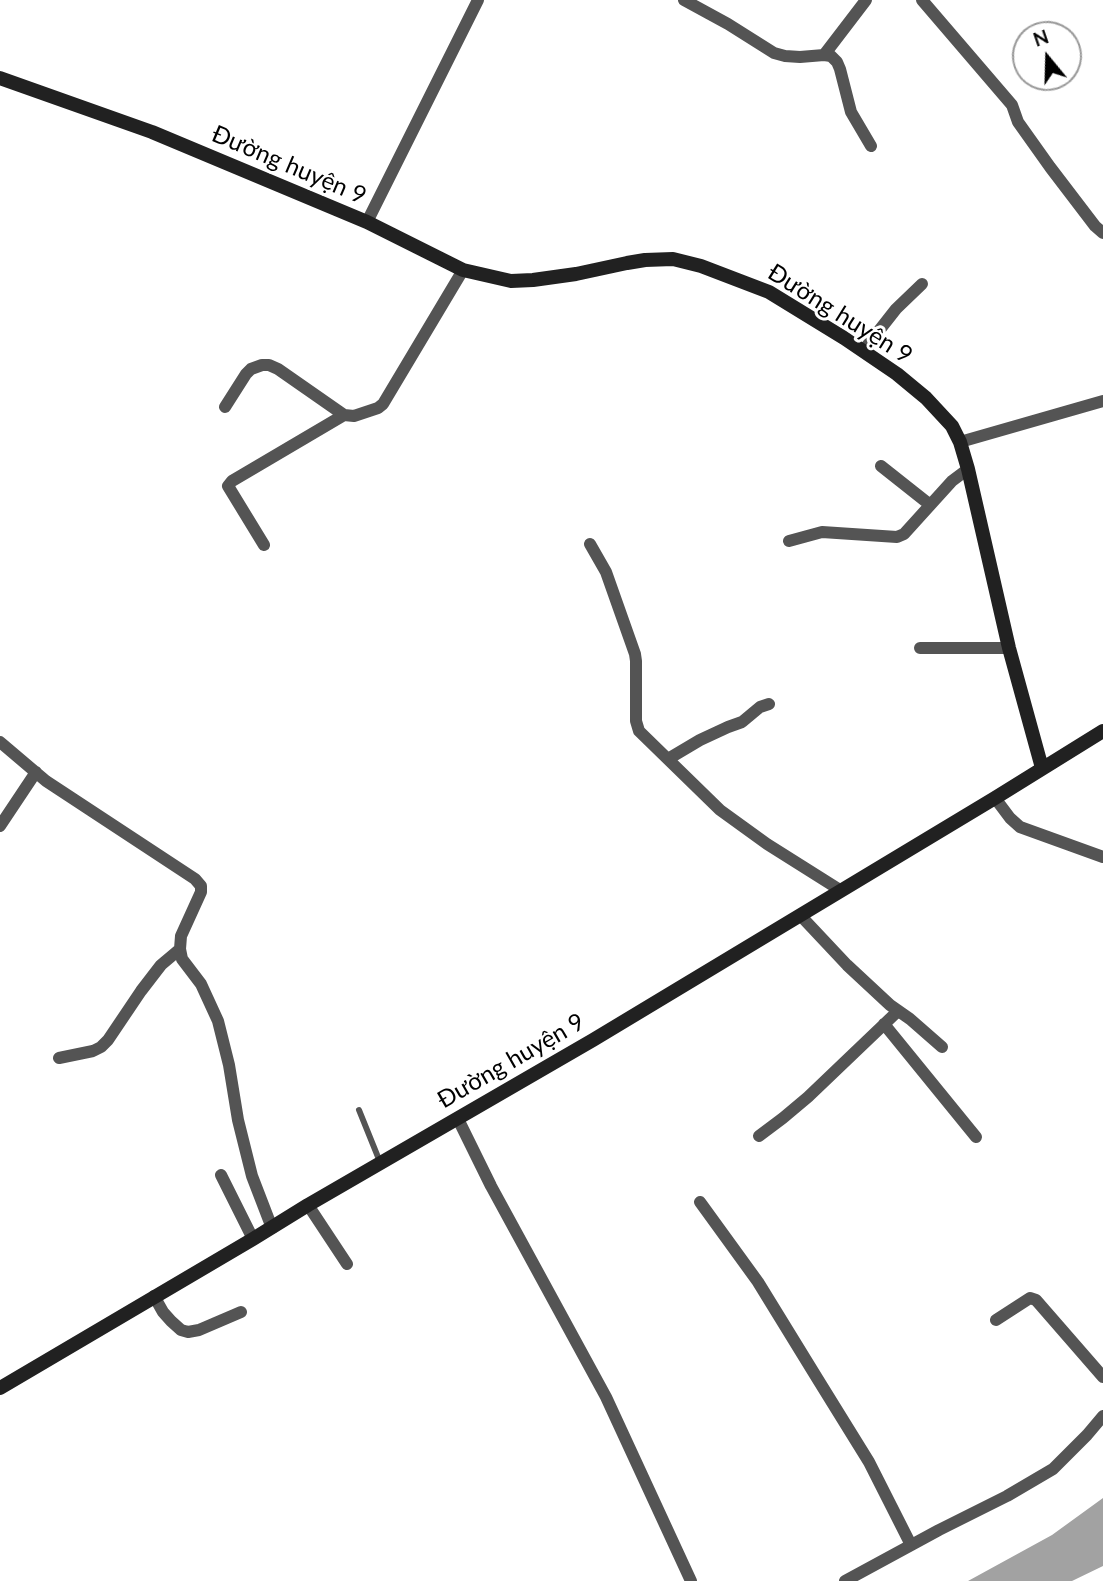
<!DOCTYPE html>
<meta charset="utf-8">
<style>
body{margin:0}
#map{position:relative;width:1103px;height:1581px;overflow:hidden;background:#fff;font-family:Lato,sans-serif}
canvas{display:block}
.north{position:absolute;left:1012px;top:21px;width:70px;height:70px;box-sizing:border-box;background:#fff;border:2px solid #999;border-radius:50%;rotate:341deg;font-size:19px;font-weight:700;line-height:28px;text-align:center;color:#000}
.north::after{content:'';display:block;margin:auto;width:24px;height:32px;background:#000;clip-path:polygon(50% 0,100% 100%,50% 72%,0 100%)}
</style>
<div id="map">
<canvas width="1103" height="1581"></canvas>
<div class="north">N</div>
</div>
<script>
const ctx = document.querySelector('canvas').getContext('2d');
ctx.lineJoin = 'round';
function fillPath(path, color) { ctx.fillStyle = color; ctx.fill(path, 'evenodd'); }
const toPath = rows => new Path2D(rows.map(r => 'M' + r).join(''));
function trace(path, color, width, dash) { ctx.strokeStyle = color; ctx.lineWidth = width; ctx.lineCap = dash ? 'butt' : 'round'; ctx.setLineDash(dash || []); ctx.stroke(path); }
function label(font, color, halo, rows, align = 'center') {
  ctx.font = font + ' Lato,sans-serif'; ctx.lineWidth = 6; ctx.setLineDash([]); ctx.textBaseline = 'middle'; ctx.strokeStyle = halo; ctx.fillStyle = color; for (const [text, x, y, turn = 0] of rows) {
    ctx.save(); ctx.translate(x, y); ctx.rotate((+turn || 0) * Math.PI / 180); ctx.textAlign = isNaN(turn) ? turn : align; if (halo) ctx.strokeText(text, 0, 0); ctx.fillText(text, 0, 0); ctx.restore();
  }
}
const water = toPath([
 [1103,1498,1103,1566,1072,1581,968,1581,1052,1535]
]);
const lane = toPath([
 [359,1110,380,1162]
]);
const street = toPath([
 [684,0,728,24,774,53,785,56,800,57,824,55,831,56,837,62,840,69,851,112,871,146],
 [922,0,1012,105,1018,122,1050,167,1095,226,1103,233],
 [824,55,866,0],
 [367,222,478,0],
 [863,351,896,309,922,284],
 [225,407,246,374,251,369,262,365,269,365,278,369,344,415,354,416,378,408,383,404,463,270],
 [960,442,1103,401],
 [881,466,929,504],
 [789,541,822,532,897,537,904,534,952,481,968,469],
 [590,544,606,572,635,654,636,661,636,721,639,731,720,810,767,844,840,890],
 [264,545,228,486,232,481,344,415],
 [920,648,1009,648],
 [0,742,46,781,195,879,201,886,201,892,181,936,180,949,182,959,201,984,218,1021,229,1065,238,1120,252,1176,272,1228],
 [668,759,700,740,728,727,742,722,760,707,769,704],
 [995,798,1010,818,1020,827,1103,857],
 [0,826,36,772],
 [800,915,847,965,890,1005,910,1019,942,1047],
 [884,1024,976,1137],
 [59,1058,93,1051,101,1047,108,1040,141,991,161,965,180,949],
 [458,1119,491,1186,606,1397,691,1581],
 [759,1136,783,1118,808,1097,898,1011],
 [221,1175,253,1239],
 [700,1202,758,1282,817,1378,869,1462,911,1545],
 [308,1205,347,1264],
 [154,1296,163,1312,171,1321,181,1330,188,1332,199,1330,241,1312],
 [996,1320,1030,1298,1036,1300,1103,1377],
 [845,1581,939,1530,1007,1496,1053,1469,1087,1435,1103,1416]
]);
const secondary = toPath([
 [0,78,152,132,367,222,463,270,511,281,533,280,576,274,627,263,645,260,673,259,701,266,769,292,844,338,897,374,926,398,952,426,960,442,968,469,1009,648,1042,768],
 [0,1388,253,1239,308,1205,593,1040,995,798,1103,731]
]);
const streetNames = [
 ["Đường huyện 9",289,165,23],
 ["Đường huyện 9",840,314,32],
 ["Đường huyện 9",511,1061,-30]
];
fillPath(water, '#a2a2a2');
trace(lane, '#545454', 6);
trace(street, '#545454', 12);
trace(secondary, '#212121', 14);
label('24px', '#000', '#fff', streetNames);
</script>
